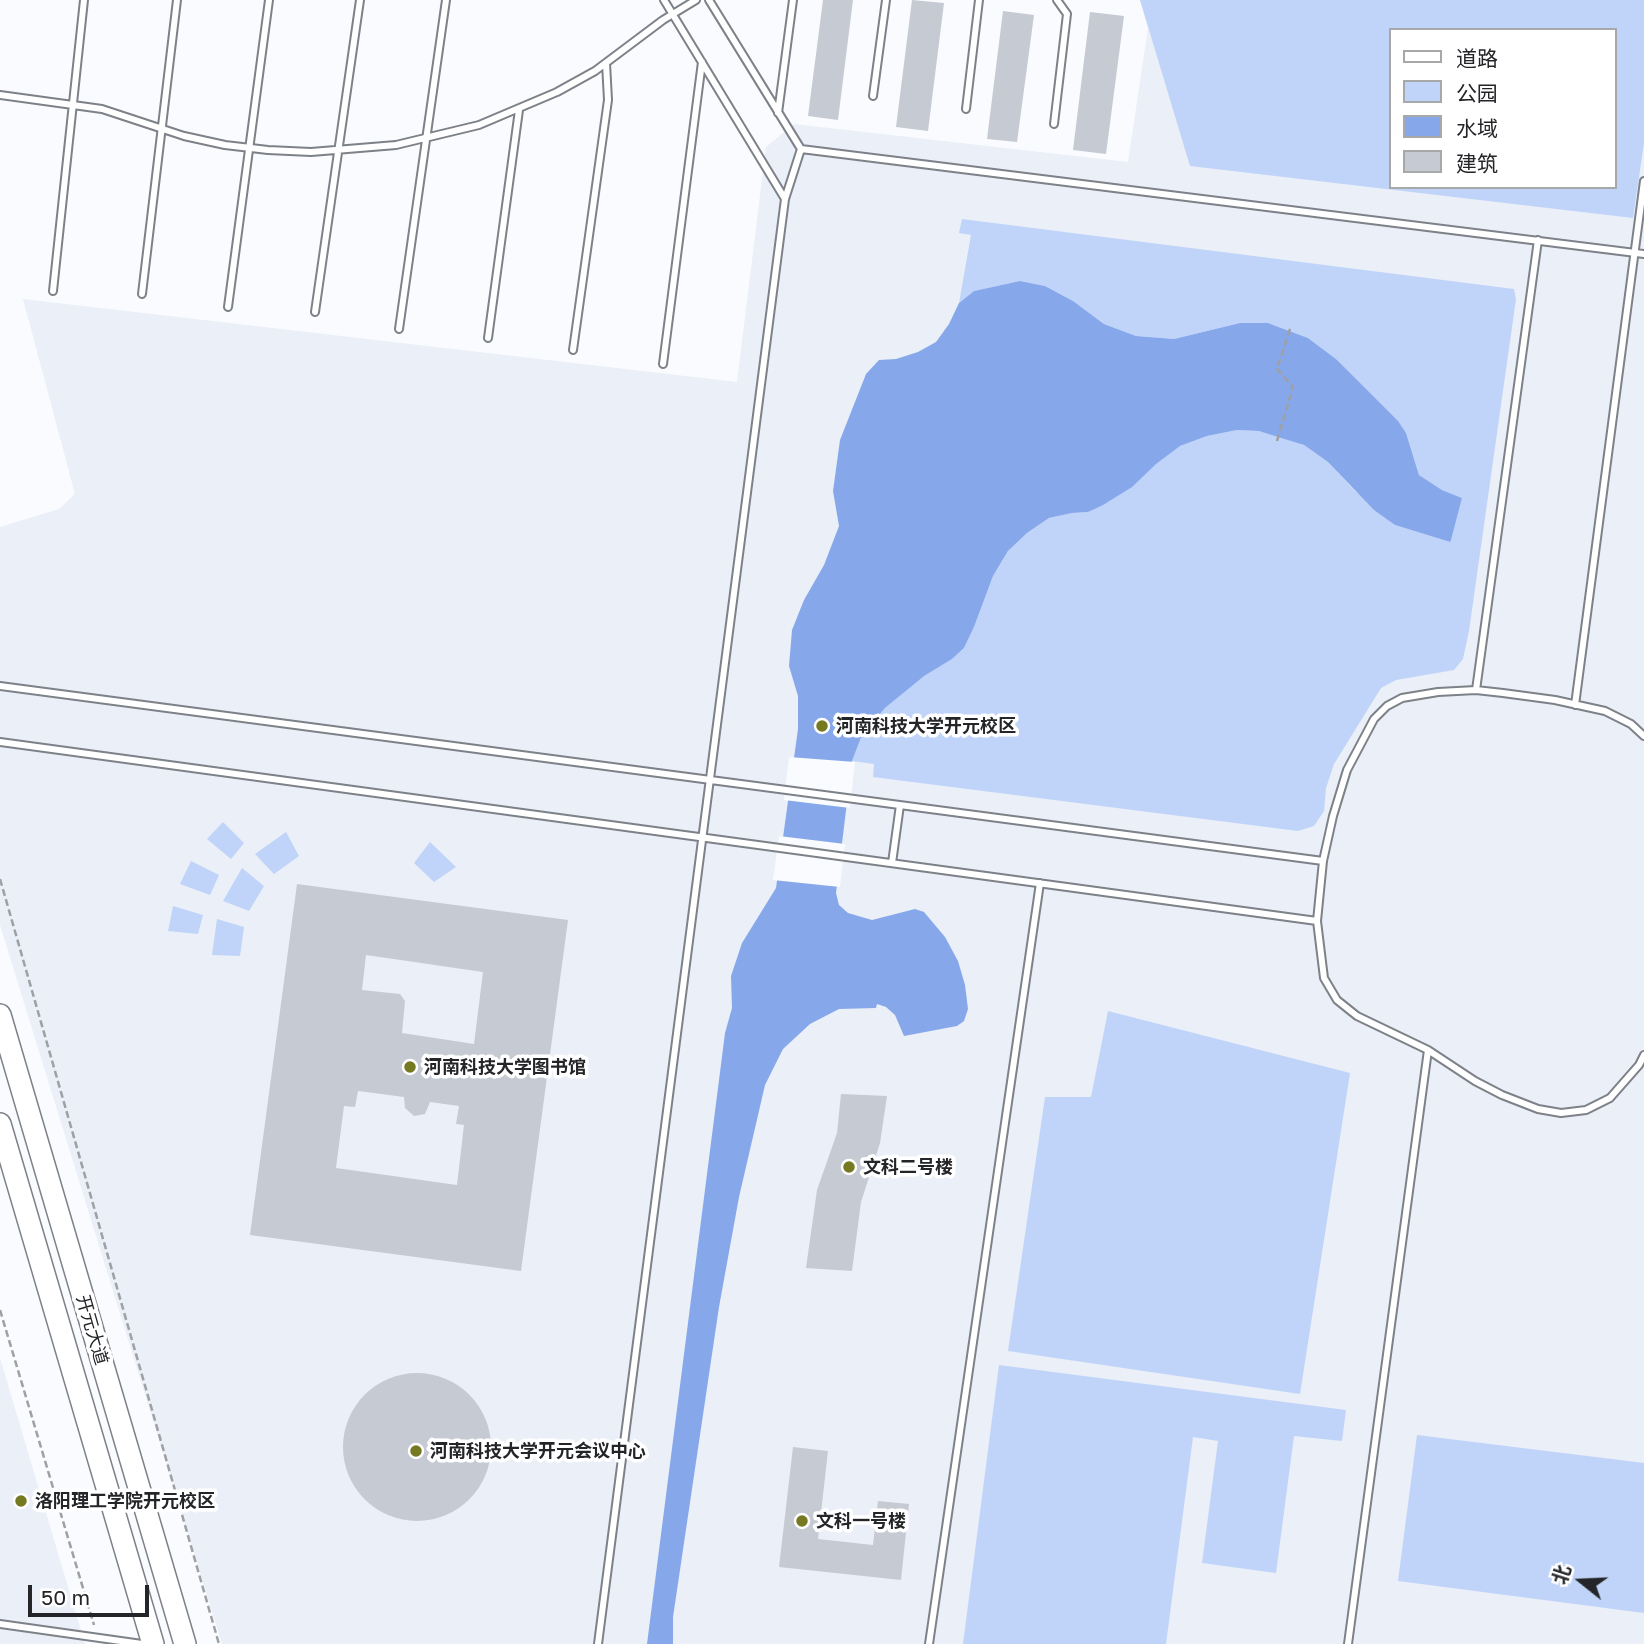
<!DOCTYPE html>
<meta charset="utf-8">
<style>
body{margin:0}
#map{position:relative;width:1644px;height:1644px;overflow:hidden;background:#f9fbfe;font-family:"Golos Text","Noto Sans SC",sans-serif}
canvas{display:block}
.legend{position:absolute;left:1389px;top:28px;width:228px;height:161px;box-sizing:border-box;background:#fff;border:2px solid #a7a8a9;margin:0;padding:9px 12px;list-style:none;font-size:21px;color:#242528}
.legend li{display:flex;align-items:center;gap:14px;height:35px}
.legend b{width:35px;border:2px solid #a7a8a9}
.north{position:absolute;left:1546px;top:1546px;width:70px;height:70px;-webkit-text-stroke:5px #fff;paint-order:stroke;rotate:288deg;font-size:19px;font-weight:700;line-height:28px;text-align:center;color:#242528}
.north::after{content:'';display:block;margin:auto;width:24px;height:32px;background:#242528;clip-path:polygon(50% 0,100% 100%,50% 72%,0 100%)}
.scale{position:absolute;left:28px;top:1585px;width:121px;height:32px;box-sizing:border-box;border:4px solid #242528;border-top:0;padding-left:9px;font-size:21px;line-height:24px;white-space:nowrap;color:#242528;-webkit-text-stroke:5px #fff;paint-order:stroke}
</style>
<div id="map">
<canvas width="1644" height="1644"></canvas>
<ul class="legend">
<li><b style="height:9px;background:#fff"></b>道路</li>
<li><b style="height:19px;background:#c0d4f9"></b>公园</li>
<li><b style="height:19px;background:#86a8eb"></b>水域</li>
<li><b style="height:19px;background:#c6cad3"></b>建筑</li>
</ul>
<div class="north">北</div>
<div class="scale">50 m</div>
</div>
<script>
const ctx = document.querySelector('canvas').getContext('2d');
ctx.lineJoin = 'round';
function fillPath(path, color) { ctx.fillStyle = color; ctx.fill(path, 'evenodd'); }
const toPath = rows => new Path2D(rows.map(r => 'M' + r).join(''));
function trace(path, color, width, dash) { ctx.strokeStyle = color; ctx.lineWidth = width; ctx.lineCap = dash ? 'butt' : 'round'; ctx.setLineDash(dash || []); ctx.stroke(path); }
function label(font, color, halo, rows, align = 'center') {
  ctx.font = font + ' "Golos Text","Noto Sans SC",sans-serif'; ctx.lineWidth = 7; ctx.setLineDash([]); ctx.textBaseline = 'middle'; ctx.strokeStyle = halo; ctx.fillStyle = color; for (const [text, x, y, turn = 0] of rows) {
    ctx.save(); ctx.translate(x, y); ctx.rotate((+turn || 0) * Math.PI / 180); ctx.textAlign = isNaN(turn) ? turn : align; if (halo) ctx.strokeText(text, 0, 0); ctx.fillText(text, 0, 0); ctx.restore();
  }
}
const built = toPath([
 [1140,0,1644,0,1644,1644,222,1644,0,925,0,527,59,509,75,494,23,299,737,382,766,147,794,124,1128,162,1148,28],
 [1390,30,1614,30,1614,187,1390,187],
 [0,1358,85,1644,0,1644]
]);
const green = toPath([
 [1140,0,1644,0,1644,143,1633,218,1190,166],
 [1390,30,1614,30,1614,187,1390,187],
 [962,219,1514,289,1516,299,1469,631,1463,659,1454,670,1396,680,1381,688,1334,764,1326,788,1324,811,1314,826,1298,831,873,777,874,764,852,761,862,735,885,708,924,675,952,659,964,648,974,627,993,576,1008,551,1027,533,1049,518,1072,513,1088,512,1180,446,1207,436,1237,430,1259,431,1280,436,1304,445,1328,462,1355,491,1395,525,1450,542,1462,498,1442,490,1419,475,1406,433,1336,359,1308,338,1268,323,1240,323,1174,339,1136,336,1104,324,1073,301,1045,286,1020,281,974,291,959,303,971,235,959,233],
 [223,822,244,843,231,859,207,839],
 [286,832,299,856,274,874,255,854],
 [430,842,456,867,434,882,414,863],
 [191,861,219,875,210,895,180,884],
 [242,868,264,886,249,911,223,901],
 [173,906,203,915,198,934,168,931],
 [217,919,244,927,240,956,212,955],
 [1108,1011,1350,1073,1300,1394,1008,1351,1045,1097,1091,1097],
 [999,1365,1346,1410,1342,1441,1294,1436,1276,1573,1202,1563,1218,1441,1193,1437,1166,1644,963,1644],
 [1417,1435,1644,1463,1644,1613,1398,1581]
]);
const water = toPath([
 [1020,281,1045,286,1073,301,1104,324,1136,336,1174,339,1240,323,1268,323,1308,338,1336,359,1398,421,1406,433,1419,475,1442,490,1462,498,1451,540,1450,542,1395,525,1374,510,1328,462,1304,445,1259,431,1237,430,1207,436,1180,446,1156,464,1132,487,1103,505,1088,512,1072,513,1049,518,1027,533,1008,551,993,576,974,627,964,648,952,659,924,676,885,708,862,735,852,761,836,893,839,905,848,913,872,920,915,909,924,912,945,937,958,961,965,985,968,1009,964,1021,957,1026,904,1036,895,1015,886,1007,877,1004,876,1008,839,1009,810,1024,783,1049,765,1085,739,1197,719,1307,673,1617,673,1644,647,1644,725,1033,732,1008,731,976,742,943,776,888,798,729,798,696,789,666,792,630,804,600,824,565,839,526,833,491,840,440,866,374,879,360,896,359,918,352,936,342,949,324,959,303,974,291]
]);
const pier = toPath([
 [789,757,855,762,850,808,784,800],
 [779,836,845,844,840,887,773,880]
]);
const building = toPath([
 [823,0,853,0,838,120,808,116],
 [912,0,944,3,928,131,896,127],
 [1003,11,1034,15,1017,142,987,139],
 [1090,12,1124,16,1106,154,1073,150],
 [297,884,568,920,521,1271,250,1235],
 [366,955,483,972,474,1044,402,1033,405,1001,400,994,362,990],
 [358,1091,404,1097,405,1108,414,1116,425,1114,430,1102,459,1106,456,1124,464,1125,457,1185,336,1168,344,1106,355,1107],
 [841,1094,887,1096,880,1143,861,1202,852,1271,806,1268,817,1190,837,1133],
 '343 1447a74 74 0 1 1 148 0a74 74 0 1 1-148 0Z',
 [793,1447,828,1451,818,1539,873,1545,878,1501,909,1504,901,1580,779,1567]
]);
const path = toPath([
 [1277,441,1293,387,1277,369,1291,326],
 [0,879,219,1644],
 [0,1310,94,1625]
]);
const lane = toPath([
 [664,0,785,199],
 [709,0,801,149],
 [0,95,102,109,184,136,225,145,268,150,311,152,396,145,479,125,557,92,595,71,663,20,696,0],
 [873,96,886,0],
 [966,109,979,0],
 [778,113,793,0],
 [1054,124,1067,14,1057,0],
 [53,291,84,0],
 [142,294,177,0],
 [228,307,269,0],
 [315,312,360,0],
 [399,329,446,0],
 [488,338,519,110],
 [573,350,608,100,606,63],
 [663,364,702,62],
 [0,686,1323,861],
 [1476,690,1538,240],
 [1575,705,1644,181],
 [1644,736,1631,724,1605,711,1555,700,1503,693,1476,690,1438,692,1402,698,1387,706,1374,719,1347,770,1333,816,1323,861,1317,921,1324,978,1337,1000,1357,1016,1428,1050,1475,1081,1502,1095,1538,1109,1561,1113,1586,1110,1610,1098,1639,1065,1644,1055],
 [0,742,1317,921],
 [892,863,900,805],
 [0,1624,142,1644],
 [598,1644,785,199,801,149,1644,254],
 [929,1644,1040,883],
 [1348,1644,1428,1050]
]);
const primary = toPath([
 [0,1015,185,1644],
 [0,1124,153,1644]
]);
const markers = [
 [822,726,7,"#747922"],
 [410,1067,7,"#747922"],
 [849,1167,7,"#747922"],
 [416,1451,7,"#747922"],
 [21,1501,7,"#747922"],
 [802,1521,7,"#747922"]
];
const poiNames = [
 ["河南科技大学开元校区",836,726],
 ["河南科技大学图书馆",424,1067],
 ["文科二号楼",863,1167],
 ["河南科技大学开元会议中心",430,1451],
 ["洛阳理工学院开元校区",35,1501],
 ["文科一号楼",816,1521]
];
const streetNames = [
 ["开元大道",92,1330,74]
];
fillPath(built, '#eaeff8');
fillPath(green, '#c0d4f9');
fillPath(water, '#86a8eb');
fillPath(pier, '#f9fbfe');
fillPath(building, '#c6cad3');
trace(lane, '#7d8188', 10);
trace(primary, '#7d8188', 24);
trace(path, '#9ea0a3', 2.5, [7, 3.5]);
trace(lane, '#fff', 6);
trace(primary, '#fff', 21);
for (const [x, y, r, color] of markers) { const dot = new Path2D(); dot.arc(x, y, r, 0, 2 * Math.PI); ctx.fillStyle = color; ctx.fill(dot); trace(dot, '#fff', 2.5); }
label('bold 18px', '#242528', '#fff', poiNames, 'left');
label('18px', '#242528', '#fff', streetNames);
</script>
